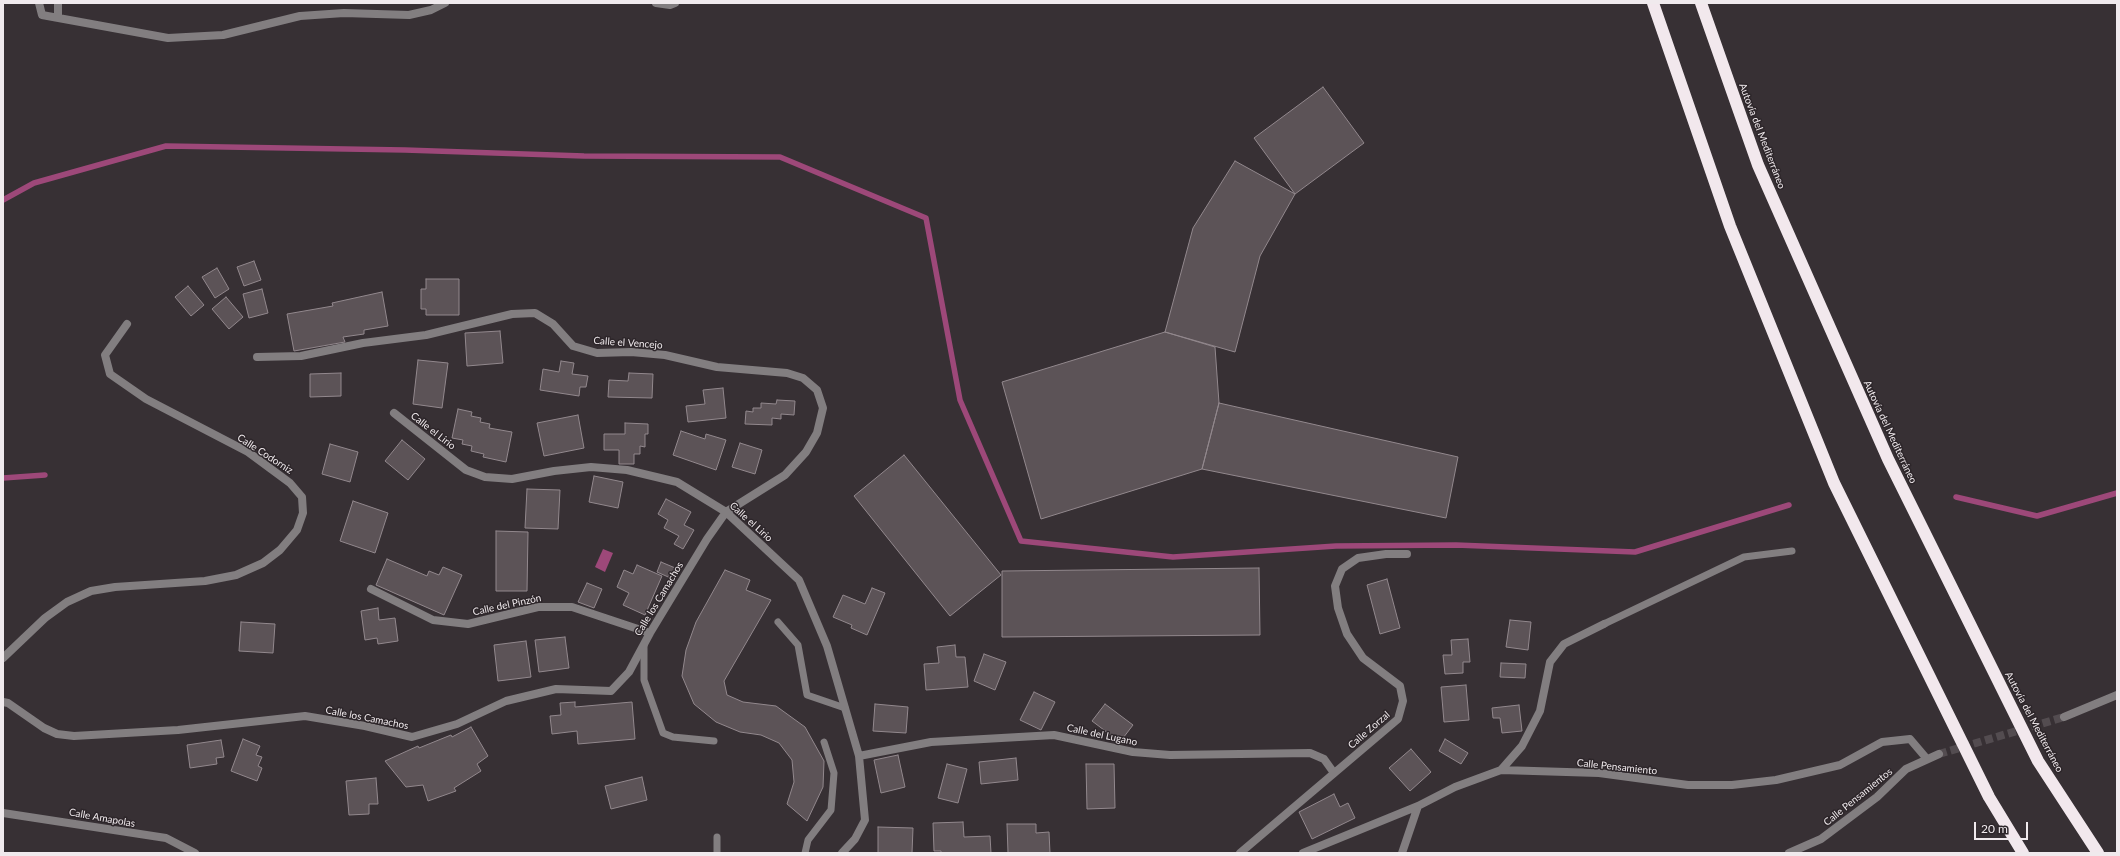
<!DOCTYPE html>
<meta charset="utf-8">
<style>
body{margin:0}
#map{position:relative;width:2120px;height:856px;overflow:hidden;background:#373034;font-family:Lato,sans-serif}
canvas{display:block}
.frame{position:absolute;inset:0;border:4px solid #f0eaed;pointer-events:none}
.scale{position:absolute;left:1974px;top:822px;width:54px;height:18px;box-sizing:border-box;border:2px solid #f0eaed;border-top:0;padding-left:5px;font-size:12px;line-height:14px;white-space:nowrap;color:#f0eaed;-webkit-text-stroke:3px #2d262a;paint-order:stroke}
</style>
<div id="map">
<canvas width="2120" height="856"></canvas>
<div class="frame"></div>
<div class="scale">20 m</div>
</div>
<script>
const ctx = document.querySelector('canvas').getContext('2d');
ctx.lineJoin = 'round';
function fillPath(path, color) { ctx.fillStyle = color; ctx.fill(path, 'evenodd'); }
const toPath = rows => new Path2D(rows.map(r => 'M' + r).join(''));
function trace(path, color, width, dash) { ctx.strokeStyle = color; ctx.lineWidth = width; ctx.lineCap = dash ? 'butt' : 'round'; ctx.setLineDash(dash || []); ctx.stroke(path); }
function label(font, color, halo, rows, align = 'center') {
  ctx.font = font + ' Lato,sans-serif'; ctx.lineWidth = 3; ctx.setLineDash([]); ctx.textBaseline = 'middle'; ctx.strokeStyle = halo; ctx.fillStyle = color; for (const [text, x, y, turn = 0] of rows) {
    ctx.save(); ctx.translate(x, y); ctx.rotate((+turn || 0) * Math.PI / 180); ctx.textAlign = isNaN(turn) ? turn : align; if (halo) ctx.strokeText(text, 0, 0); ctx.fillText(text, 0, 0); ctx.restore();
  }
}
const water = toPath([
 [603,549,613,553,605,572,595,567]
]);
const stream = toPath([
 [3,200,34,183,166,146,405,150,584,156,780,157,926,218,960,400,1021,541,1173,557,1336,546,1456,545,1635,552,1789,505],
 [3,478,45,475],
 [1956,497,2037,516,2117,493]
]);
const building = toPath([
 [1323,87,1364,143,1295,194,1254,138,1323,87],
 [1235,161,1295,194,1260,256,1235,352,1165,332,1193,228,1235,161],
 [254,261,261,280,244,286,237,267,254,261],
 [217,268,229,289,215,298,202,277,217,268],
 [426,279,459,279,459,315,426,315,426,309,421,309,421,289,426,289,426,279],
 [188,286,204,305,191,316,175,297,188,286],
 [262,289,268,313,249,318,243,294,262,289],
 [382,292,388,326,364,330,364,334,343,337,345,342,294,351,287,314,333,306,332,303,382,292],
 [226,297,243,317,229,329,212,309,226,297],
 [500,331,503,363,467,366,465,333,500,331],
 [1165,332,1215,347,1219,403,1202,469,1041,519,1002,382,1165,332],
 [418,360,448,363,442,408,413,404,418,360],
 [561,361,574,363,572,374,588,376,586,387,580,387,579,396,540,390,543,369,559,372,561,361],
 [341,373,341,396,310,397,310,374,341,373],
 [629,373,653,374,652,398,608,397,609,380,628,381,629,373],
 [723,388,726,418,688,422,686,406,705,404,703,390,723,388],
 [777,400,795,401,794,415,781,414,781,419,772,418,772,425,745,424,746,411,753,412,753,408,761,408,761,403,776,404,777,400],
 [1219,403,1458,457,1446,518,1202,469,1219,403],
 [458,409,472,412,471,416,481,418,480,422,490,424,489,428,512,432,506,462,483,457,484,454,471,451,472,446,462,444,463,440,452,438,458,409],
 [578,415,584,448,544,456,537,423,578,415],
 [625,423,648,424,648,434,645,434,645,447,640,446,640,454,634,454,634,464,619,464,619,450,604,450,604,434,625,434,625,423],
 [681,431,705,439,706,434,726,440,716,470,673,455,681,431],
 [402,440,425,459,408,480,385,461,402,440],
 [740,443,762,450,755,474,732,467,740,443],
 [330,444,358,452,350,482,322,474,330,444],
 [904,455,1001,575,950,616,854,496,904,455],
 [594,476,623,482,618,508,589,502,594,476],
 [527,489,560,490,558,529,525,528,527,489],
 [666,499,691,512,684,525,694,530,683,549,674,544,679,536,664,528,668,520,658,514,666,499],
 [353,501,388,513,375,553,340,541,353,501],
 [496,531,528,532,527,591,496,591,496,531],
 [387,559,427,576,429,571,439,575,443,567,462,575,444,615,376,585,387,559],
 [661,562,680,570,675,580,657,572,661,562],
 [637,565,662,576,645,615,623,605,629,593,617,587,624,570,633,574,637,565],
 [1259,568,1260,635,1002,637,1002,571,1259,568],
 [725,570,750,580,746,590,771,600,724,681,727,695,743,702,776,706,805,727,824,761,823,787,807,821,787,804,794,782,792,760,779,743,761,735,740,732,716,722,694,704,682,676,686,650,696,622,725,570],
 [1387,579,1400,628,1380,634,1367,585,1387,579],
 [587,583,602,589,594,608,578,602,587,583],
 [872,588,885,593,867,635,851,628,852,625,833,617,843,595,865,604,872,588],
 [378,608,379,620,395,618,398,641,378,644,377,638,365,640,361,611,378,608],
 [1510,620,1531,622,1528,650,1506,647,1510,620],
 [241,622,275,624,273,653,239,651,241,622],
 [565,637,569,668,539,672,535,640,565,637],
 [1468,639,1470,662,1463,662,1463,673,1445,674,1443,655,1452,655,1451,640,1468,639],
 [526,641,531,677,498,681,494,645,526,641],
 [955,645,956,657,965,657,968,687,926,690,924,664,939,663,937,647,955,645],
 [984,654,1006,662,995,690,974,681,984,654],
 [1501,663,1526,664,1525,678,1500,677,1501,663],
 [1466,685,1469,720,1444,722,1441,687,1466,685],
 [1034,692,1055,702,1041,730,1020,720,1034,692],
 [575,702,575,707,632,702,635,739,578,744,577,731,552,734,550,716,561,715,560,703,575,702],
 [875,704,908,707,906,733,873,731,875,704],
 [1105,704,1133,725,1120,742,1092,721,1105,704],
 [1519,705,1522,731,1502,733,1500,718,1493,718,1492,708,1519,705],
 [471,727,488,756,477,764,481,771,454,788,456,791,428,801,423,785,406,787,385,761,418,746,419,748,451,735,452,737,471,727],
 [243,739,260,746,256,755,262,757,258,766,262,768,257,781,231,771,243,739],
 [1445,739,1468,753,1461,764,1439,751,1445,739],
 [221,740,224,757,216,758,217,764,190,768,187,745,221,740],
 [1411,749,1431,772,1410,791,1389,768,1411,749],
 [898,755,905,787,881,793,874,760,898,755],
 [1016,758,1018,780,981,784,979,762,1016,758],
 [947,764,967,769,958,803,938,798,947,764],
 [1086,764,1114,764,1115,808,1087,809,1086,764],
 [642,777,647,800,611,809,605,786,642,777],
 [376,778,378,804,369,804,369,814,349,815,346,781,376,778],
 [1334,794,1340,807,1348,803,1355,818,1312,839,1299,812,1334,794],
 [963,822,964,837,990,836,991,853,941,853,941,851,934,851,933,823,963,822],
 [1007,824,1036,824,1036,833,1049,832,1050,853,1008,853,1007,824],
 [878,827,913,828,912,853,878,853,878,827]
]);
const minorTunnel = toPath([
 [1939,754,2064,717]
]);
const service = toPath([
 [778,622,798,645,807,695,845,708],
 [1604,624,1744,557,1792,551],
 [644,645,644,680,663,733,673,737,714,741],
 [717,853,717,837],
 [805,853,808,840,831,810,834,773,824,742]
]);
const minor = toPath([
 [39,3,42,15,168,38,223,35,300,16,344,13,409,15,431,10,445,3],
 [58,3,58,18],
 [656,3,670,5,675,3],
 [394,413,466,470,485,477,512,479,554,471,591,467,627,470,677,482,726,512,799,580,827,646,859,756,865,820,855,839,842,853],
 [371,589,433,620,468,624,538,607,572,607,650,633],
 [3,658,45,618,67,602,91,591,115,587,205,581,236,575,263,563,280,550,297,530,303,513,302,497,290,483,248,452,146,399,110,374,105,355,127,324],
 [3,702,8,703,44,728,57,734,74,736,178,730,305,716,365,726,412,737,457,724,506,701,556,689,611,691,629,672,650,633,707,539,726,512,785,475,806,452,817,433,823,408,817,390,803,378,787,373,717,367,665,355,631,352,597,353,573,346,553,324,535,313,512,314,426,335,363,343,301,356,257,357],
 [2064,717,2117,695],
 [859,756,931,742,1054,735,1133,752,1170,755,1310,753,1324,759,1334,773],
 [1501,770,1522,746,1540,711,1550,662,1564,644,1604,624],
 [3,813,166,838,195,853],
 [1240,853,1398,719,1403,701,1400,686,1363,658,1347,634,1338,608,1335,586,1342,569,1358,558,1386,554,1407,554],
 [1303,853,1418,806,1455,787,1501,770,1599,773,1688,785,1732,785,1776,780,1840,765,1882,742,1910,739,1927,759],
 [1402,853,1418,806],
 [1789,853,1821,839,1877,797,1906,769,1939,754]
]);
const motorway = toPath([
 [1653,3,1730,226,1834,483,1989,797,2023,853],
 [1701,3,1758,165,1888,459,2038,761,2098,853]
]);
const streetNames = [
 ["Autovía del Mediterráneo",1762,136,69],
 ["Calle el Vencejo",628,343,4],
 ["Calle el Lirio",433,431,38],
 ["Autovía del Mediterráneo",1890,432,65],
 ["Calle Codorniz",265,454,33],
 ["Calle el Lirio",751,522,42],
 ["Calle los Camachos",659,599,-59],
 ["Calle del Pinzón",507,605,-12],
 ["Calle los Camachos",367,718,11],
 ["Autovía del Mediterráneo",2034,722,62],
 ["Calle Zorzal",1369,730,-41],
 ["Calle del Lugano",1102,735,12],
 ["Calle Pensamiento",1617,767,6],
 ["Calle Pensamientos",1858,797,-39],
 ["Calle Amapolas",102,818,10]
];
fillPath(water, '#9d4879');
trace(stream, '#9d4879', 5.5);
fillPath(building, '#5c5357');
trace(building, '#92888d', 1);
trace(minorTunnel, '#534c50', 8, [8, 4]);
trace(service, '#827e80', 7);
trace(minor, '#827e80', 8);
trace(motorway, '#f2e8ed', 12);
label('10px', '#f0eaed', '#2d262a', streetNames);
</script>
